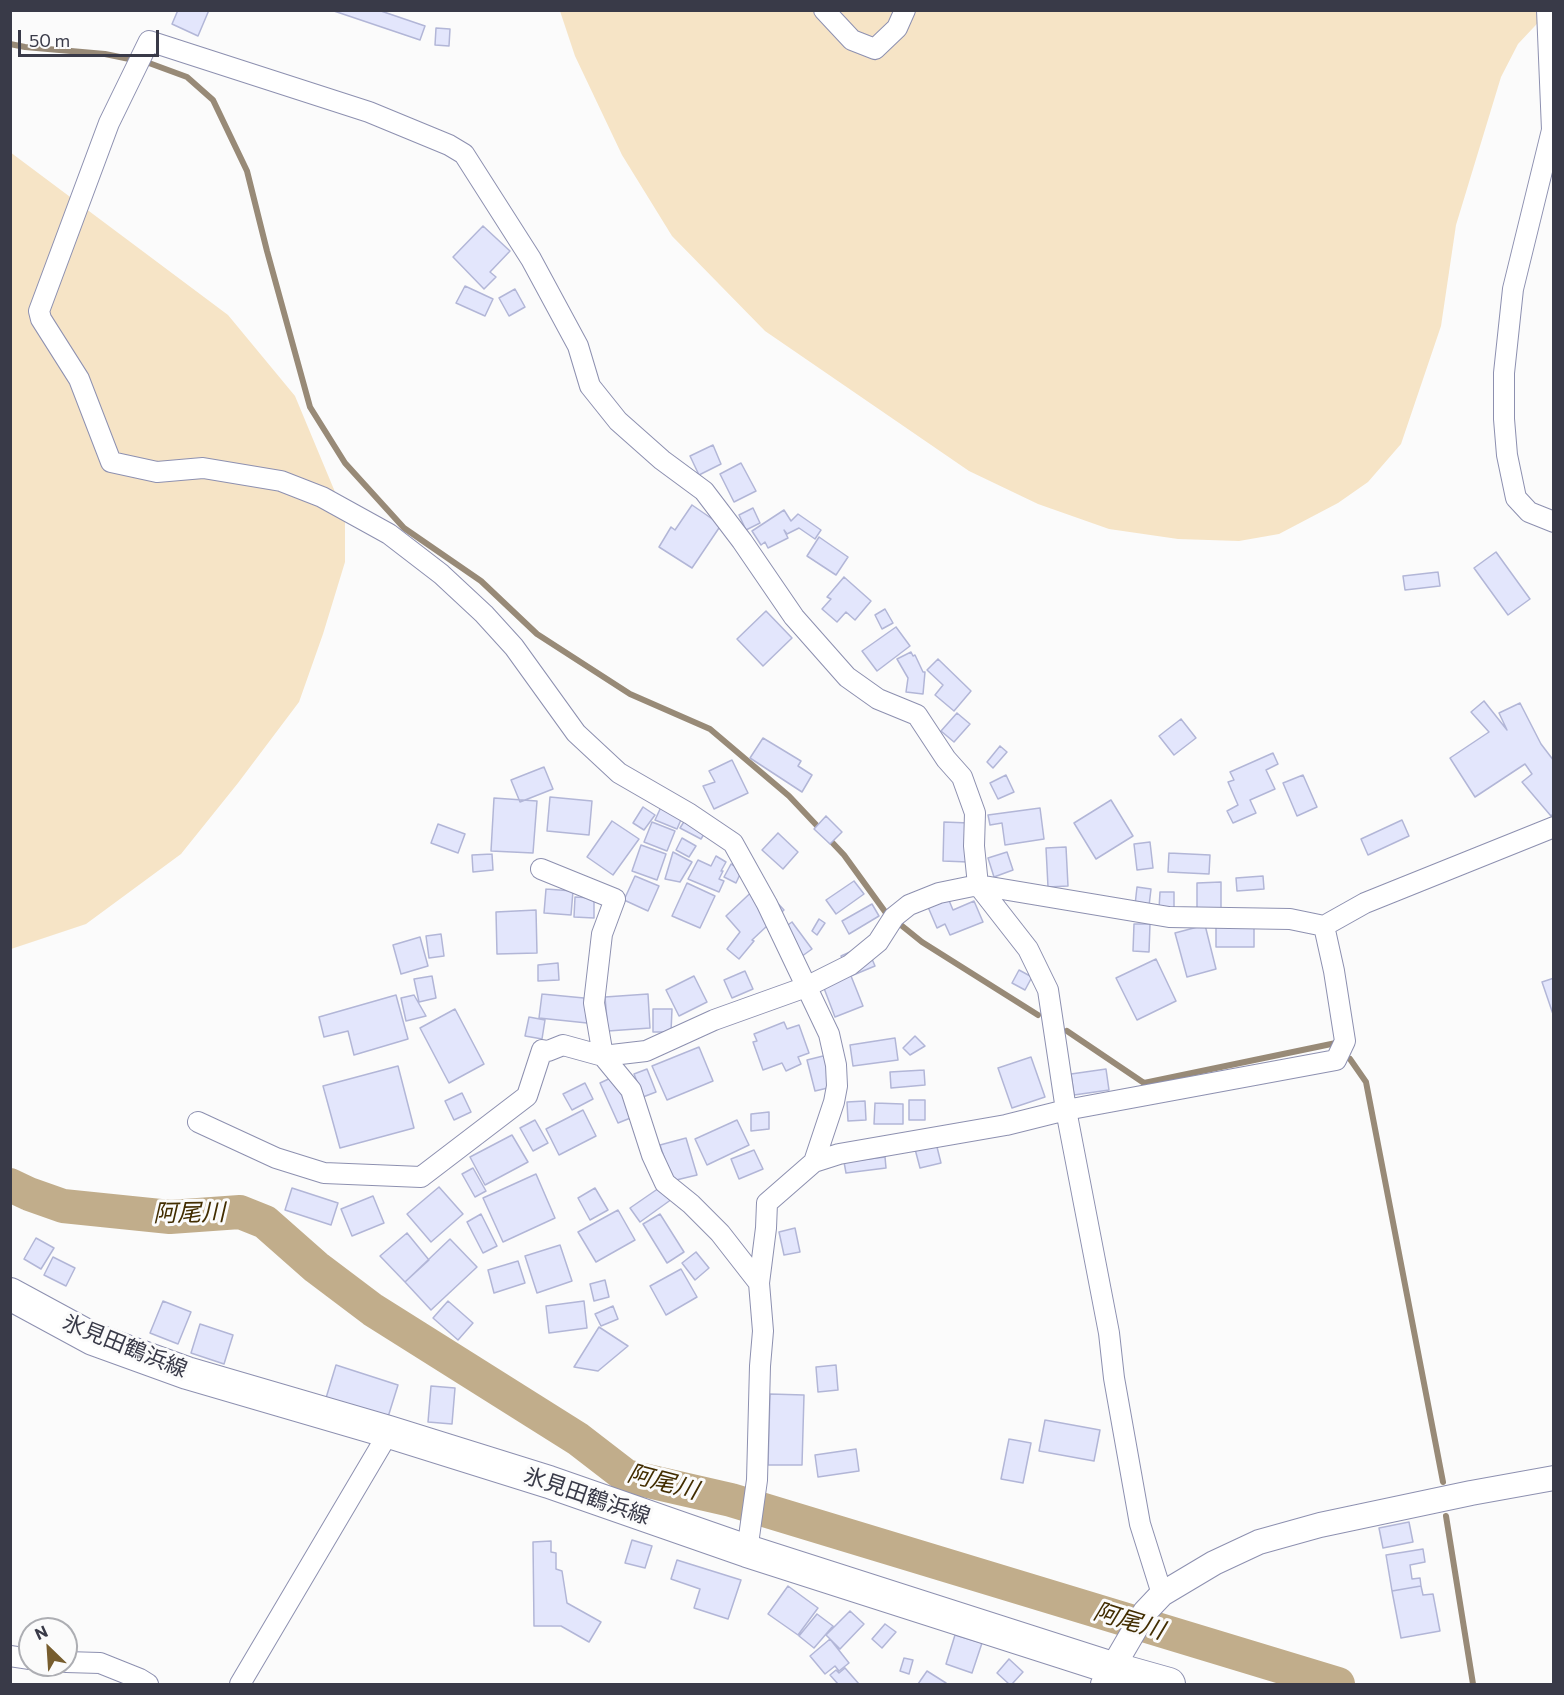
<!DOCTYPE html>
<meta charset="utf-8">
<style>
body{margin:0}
#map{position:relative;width:1564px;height:1695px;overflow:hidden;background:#fbfbfb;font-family:Commissioner,sans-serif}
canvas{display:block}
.frame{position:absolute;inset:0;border:12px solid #393a48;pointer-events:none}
.north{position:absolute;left:18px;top:1617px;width:60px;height:60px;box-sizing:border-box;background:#fbfbfb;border:2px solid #adaeb3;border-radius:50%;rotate:335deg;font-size:16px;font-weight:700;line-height:24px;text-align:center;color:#393a48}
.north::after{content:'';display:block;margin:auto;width:21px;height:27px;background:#775d2e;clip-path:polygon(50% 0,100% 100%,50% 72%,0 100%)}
.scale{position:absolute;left:18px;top:30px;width:141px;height:27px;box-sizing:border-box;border:3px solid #393a48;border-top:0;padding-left:8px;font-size:18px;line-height:21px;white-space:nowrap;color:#393a48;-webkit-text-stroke:4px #fbfbfb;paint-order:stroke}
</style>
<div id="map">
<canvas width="1564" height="1695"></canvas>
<div class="frame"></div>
<div class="north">N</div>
<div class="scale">50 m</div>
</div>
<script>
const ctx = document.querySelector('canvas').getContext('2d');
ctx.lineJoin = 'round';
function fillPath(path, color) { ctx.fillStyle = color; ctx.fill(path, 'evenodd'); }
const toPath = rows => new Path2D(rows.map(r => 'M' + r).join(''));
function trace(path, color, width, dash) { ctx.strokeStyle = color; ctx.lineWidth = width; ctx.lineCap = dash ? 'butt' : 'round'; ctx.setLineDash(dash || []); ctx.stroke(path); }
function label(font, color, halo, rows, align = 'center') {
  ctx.font = font + ' Commissioner,"Noto Sans JP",sans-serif'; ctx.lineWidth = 6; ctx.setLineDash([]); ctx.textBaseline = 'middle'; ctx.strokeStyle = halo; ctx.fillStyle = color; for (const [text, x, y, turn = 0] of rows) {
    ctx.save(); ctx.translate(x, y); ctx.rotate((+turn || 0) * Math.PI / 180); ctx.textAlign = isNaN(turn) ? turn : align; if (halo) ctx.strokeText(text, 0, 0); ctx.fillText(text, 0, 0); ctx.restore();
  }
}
const green = toPath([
 [560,11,1549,11,1518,44,1501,77,1456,225,1441,326,1401,444,1368,482,1338,503,1279,534,1239,541,1178,539,1109,529,1038,504,969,471,765,331,672,236,622,155,575,56],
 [10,152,228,315,295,396,345,516,345,562,323,634,299,702,238,783,181,854,86,924,11,949]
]);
const stream = toPath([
 [10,44,25,47,105,54,149,63,187,77,213,100,247,171,267,251,310,407,345,463,404,528,481,581,537,634,630,694,710,729,789,796,821,830],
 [828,838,844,855,886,913,922,942,1038,1015],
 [1067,1031,1144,1083,1336,1043],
 [1350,1059,1366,1082,1443,1482],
 [1446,1516,1473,1684]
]);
const river = toPath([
 [10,1185,29,1194,63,1206,170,1217,240,1212,265,1222,316,1267,373,1310,578,1439,626,1476,731,1500,1338,1684]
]);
const building = toPath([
 [178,10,209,10,198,36,172,24,178,10],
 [331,10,378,10,425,26,420,40,331,10],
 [436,28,450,29,449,46,435,45,436,28],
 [483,226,510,251,490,272,496,277,484,289,453,257,483,226],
 [465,286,493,299,485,316,456,303,465,286],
 [515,289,525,307,509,316,499,298,515,289],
 [713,445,721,464,699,475,690,456,713,445],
 [741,463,756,491,734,502,720,474,741,463],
 [692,505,721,525,692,568,659,547,671,527,675,530,692,505],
 [753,508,760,523,746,530,739,515,753,508],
 [784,510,791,521,798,514,821,530,815,539,799,528,787,534,784,530,788,538,768,548,765,542,761,545,752,531,784,510],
 [819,537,848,557,836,575,807,556,819,537],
 [1496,552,1530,599,1508,615,1474,568,1496,552],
 [1438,572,1440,586,1405,590,1403,576,1438,572],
 [844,577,871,601,855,620,846,612,837,622,822,609,831,599,827,597,844,577],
 [885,609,893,623,882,629,875,615,885,609],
 [766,611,792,638,763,666,737,639,766,611],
 [896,627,910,646,877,671,862,651,896,627],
 [911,652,913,656,915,655,923,672,925,672,923,694,906,692,908,678,897,659,911,652],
 [938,659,971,691,954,711,935,695,943,685,927,670,938,659],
 [1484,701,1507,730,1499,713,1520,703,1541,744,1554,761,1554,813,1551,816,1522,782,1532,774,1525,764,1475,797,1450,758,1489,732,1471,712,1484,701],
 [957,713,970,724,954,742,941,731,957,713],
 [1181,719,1196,738,1174,755,1159,736,1181,719],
 [763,738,801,761,798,766,812,775,802,792,750,758,763,738],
 [1000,746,1007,752,993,768,987,762,1000,746],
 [1273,753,1278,764,1266,770,1275,789,1250,800,1256,813,1233,823,1227,811,1238,805,1228,782,1234,780,1230,772,1273,753],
 [732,760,748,793,714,809,703,786,715,782,709,771,732,760],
 [544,767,553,789,520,802,511,780,544,767],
 [1006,775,1014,792,998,799,990,783,1006,775],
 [1303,775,1317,807,1297,816,1283,783,1303,775],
 [550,797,592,801,589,835,547,831,550,797],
 [494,798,537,801,533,853,491,851,494,798],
 [1111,800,1133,836,1096,859,1074,823,1111,800],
 [643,807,655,815,644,830,633,823,643,807],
 [661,807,683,815,677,829,655,820,661,807],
 [1040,808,1044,839,1005,845,1002,823,990,825,988,815,1040,808],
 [826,816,842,832,830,844,814,829,826,816],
 [685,820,706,831,701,839,680,828,685,820],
 [1402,820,1409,836,1368,855,1361,839,1402,820],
 [612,821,639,839,613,875,587,857,612,821],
 [652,822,675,831,667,851,644,842,652,822],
 [944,822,969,823,968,862,943,861,944,822],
 [438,824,465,834,458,853,431,843,438,824],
 [778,833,798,852,783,869,762,850,778,833],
 [682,838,696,846,689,857,676,850,682,838],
 [1150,842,1153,868,1137,870,1134,844,1150,842],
 [641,845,666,854,657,880,632,871,641,845],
 [1066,847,1068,886,1048,887,1046,848,1066,847],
 [673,852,692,862,680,882,665,879,673,852],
 [1007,852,1013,870,994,877,988,858,1007,852],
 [1169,853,1210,855,1209,874,1168,872,1169,853],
 [492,854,493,870,473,872,472,855,492,854],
 [716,856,726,862,721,871,723,871,719,879,724,881,719,892,688,879,698,860,711,866,716,856],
 [731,864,742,870,736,883,724,877,731,864],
 [635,876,659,886,648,911,624,900,635,876],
 [1263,876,1264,889,1237,891,1236,878,1263,876],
 [854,881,864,894,836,914,826,900,854,881],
 [1221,882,1221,910,1197,910,1197,883,1221,882],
 [687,883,715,896,700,928,672,916,687,883],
 [760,884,784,910,752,940,754,941,739,959,727,949,740,932,726,916,760,884],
 [1137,887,1151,889,1149,906,1135,905,1137,887],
 [546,889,573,891,571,915,544,913,546,889],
 [1160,892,1174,892,1174,909,1159,909,1160,892],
 [575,897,594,898,594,918,574,917,575,897],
 [948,898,953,910,974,901,983,922,950,935,945,924,937,928,928,907,948,898],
 [872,904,879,916,849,934,842,921,872,904],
 [536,910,537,953,497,954,496,912,536,910],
 [819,919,825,923,817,935,812,931,819,919],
 [792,922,812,949,798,959,778,932,792,922],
 [1134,924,1150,924,1149,952,1133,951,1134,924],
 [1216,924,1254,924,1254,947,1216,947,1216,924],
 [1205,925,1216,969,1187,977,1175,933,1205,925],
 [441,934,444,956,429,958,426,936,441,934],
 [420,937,428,966,401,974,393,945,420,937],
 [866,945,875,966,851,976,863,1006,835,1017,822,983,848,972,841,956,866,945],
 [1156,959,1176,1001,1137,1020,1116,978,1156,959],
 [558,963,559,980,538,981,538,965,558,963],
 [1019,970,1032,977,1025,990,1012,983,1019,970],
 [745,971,753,989,732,998,724,980,745,971],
 [432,976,436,998,419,1002,414,979,432,976],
 [694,976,707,1002,679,1016,666,990,694,976],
 [1554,978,1554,1017,1542,982,1554,978],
 [542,994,584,998,587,1023,539,1018,542,994],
 [648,994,650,1028,608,1031,605,997,648,994],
 [396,995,408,1039,354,1055,348,1031,324,1037,319,1017,396,995],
 [414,995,426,1016,406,1021,401,998,414,995],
 [455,1009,484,1064,449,1083,420,1028,455,1009],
 [653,1009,672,1009,671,1032,653,1032,653,1009],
 [529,1017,545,1020,542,1039,525,1036,529,1017],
 [784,1022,787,1029,799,1025,809,1053,798,1057,801,1064,786,1071,782,1063,763,1070,753,1042,757,1041,754,1034,784,1022],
 [915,1036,925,1046,910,1055,903,1048,915,1036],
 [895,1038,898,1060,853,1066,850,1045,895,1038],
 [699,1047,713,1081,667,1100,652,1066,699,1047],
 [827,1055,836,1086,815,1091,807,1060,827,1055],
 [1031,1057,1045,1097,1012,1108,998,1068,1031,1057],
 [398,1066,414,1128,340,1148,323,1086,398,1066],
 [647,1069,656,1092,643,1097,634,1074,647,1069],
 [1106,1069,1109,1090,1074,1095,1071,1074,1106,1069],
 [924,1070,925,1085,891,1088,890,1072,924,1070],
 [615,1076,633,1117,618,1123,600,1083,615,1076],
 [585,1083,593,1099,572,1110,563,1094,585,1083],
 [462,1093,471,1112,454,1120,445,1101,462,1093],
 [909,1100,925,1100,925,1120,909,1120,909,1100],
 [865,1101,866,1120,848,1121,847,1102,865,1101],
 [875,1103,903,1104,903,1124,874,1124,875,1103],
 [583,1110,596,1136,559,1155,546,1129,583,1110],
 [769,1112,769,1129,751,1131,751,1114,769,1112],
 [535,1120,548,1143,533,1151,520,1128,535,1120],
 [737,1120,749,1145,707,1165,695,1139,737,1120],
 [512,1135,528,1162,485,1185,470,1157,512,1135],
 [686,1138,697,1175,672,1181,660,1145,686,1138],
 [936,1143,941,1163,920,1168,915,1149,936,1143],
 [754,1150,763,1169,739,1179,731,1159,754,1150],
 [885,1157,886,1168,846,1173,844,1162,885,1157],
 [473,1168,486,1191,475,1197,462,1174,473,1168],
 [536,1174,555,1218,503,1242,483,1198,536,1174],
 [439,1187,463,1214,431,1242,407,1214,439,1187],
 [292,1188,338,1203,331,1225,285,1210,292,1188],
 [595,1188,608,1210,590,1220,578,1198,595,1188],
 [659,1188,672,1199,640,1222,630,1208,659,1188],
 [373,1196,384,1223,352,1236,341,1209,373,1196],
 [618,1210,635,1240,596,1262,578,1232,618,1210],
 [481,1214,497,1246,483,1253,467,1222,481,1214],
 [660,1214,684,1252,667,1263,643,1224,660,1214],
 [795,1228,800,1252,784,1255,779,1232,795,1228],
 [407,1233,429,1260,405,1282,380,1256,407,1233],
 [36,1238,54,1248,41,1269,24,1259,36,1238],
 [450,1239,477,1267,431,1310,405,1282,450,1239],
 [560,1245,572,1281,537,1293,525,1256,560,1245],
 [696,1252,709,1268,695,1280,682,1263,696,1252],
 [53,1257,75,1268,66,1286,44,1275,53,1257],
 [518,1261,525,1283,494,1293,488,1270,518,1261],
 [681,1269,697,1297,666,1315,650,1286,681,1269],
 [605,1280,609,1297,594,1301,590,1284,605,1280],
 [163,1301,191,1312,178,1344,150,1333,163,1301],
 [448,1301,473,1323,458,1340,433,1318,448,1301],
 [584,1301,587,1328,549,1333,546,1306,584,1301],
 [613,1306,618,1319,601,1326,595,1314,613,1306],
 [200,1324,233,1335,224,1364,191,1353,200,1324],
 [599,1327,628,1346,598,1371,574,1367,599,1327],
 [336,1365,398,1385,388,1417,326,1398,336,1365],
 [836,1365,838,1390,818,1392,816,1367,836,1365],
 [431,1386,455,1388,452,1424,428,1422,431,1386],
 [770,1394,804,1395,802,1465,768,1465,770,1394],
 [1045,1420,1100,1430,1094,1461,1039,1451,1045,1420],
 [1009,1439,1031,1443,1023,1483,1001,1479,1009,1439],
 [856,1449,859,1471,818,1477,815,1455,856,1449],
 [1409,1522,1413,1542,1383,1548,1379,1528,1409,1522],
 [632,1540,652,1546,645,1568,625,1563,632,1540],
 [551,1541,551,1552,556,1553,556,1569,562,1571,567,1603,601,1622,589,1642,561,1626,534,1626,533,1542,551,1541],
 [1423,1549,1425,1562,1410,1565,1412,1579,1420,1578,1421,1586,1392,1591,1386,1555,1423,1549],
 [677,1560,741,1580,728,1619,694,1608,700,1589,671,1579,677,1560],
 [788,1586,818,1608,798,1635,768,1614,788,1586],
 [1421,1586,1423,1595,1433,1594,1440,1631,1401,1638,1392,1591,1421,1586],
 [850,1611,864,1624,840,1649,826,1635,850,1611],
 [817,1614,833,1626,814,1648,799,1636,817,1614],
 [885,1624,896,1632,882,1648,872,1639,885,1624],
 [955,1635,982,1643,972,1673,946,1664,955,1635],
 [830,1639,849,1663,839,1671,835,1666,825,1674,810,1656,830,1639],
 [904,1658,913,1660,909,1674,900,1671,904,1658],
 [1009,1659,1023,1672,1012,1684,1009,1684,997,1673,1009,1659],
 [845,1668,859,1684,838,1684,830,1675,836,1670,839,1673,845,1668],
 [927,1671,946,1683,945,1684,918,1684,927,1671]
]);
const minor = toPath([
 [824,10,852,40,875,49,897,28,905,10],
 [1547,10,1552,130,1513,289,1504,373,1504,419,1507,455,1516,498,1529,512,1554,522],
 [541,869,615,899,602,934,594,1003,603,1056,631,1090,652,1155,665,1183,691,1204,720,1233,759,1283],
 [198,1122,276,1158,324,1173,421,1177,527,1096,542,1050,548,1051,563,1045,603,1056,646,1051,714,1020,806,987,850,965,878,942,894,917,909,905,939,893,978,885,1169,917,1290,919,1324,926,1365,903,1554,827],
 [814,1162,834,1102,837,1086,836,1065,829,1034,767,904,733,843,690,814,619,773,576,733,514,647,484,614,441,574,389,534,322,497,281,481,203,468,157,472,111,462,79,379,41,319,39,311,109,123,149,41,369,112,449,145,464,154,531,259,578,346,590,386,618,421,662,460,704,491,742,541,794,617,847,677,878,699,917,715,946,759,962,777,975,813,974,846,978,885,1028,949,1048,990,1066,1110,1109,1333,1114,1378,1140,1524,1162,1594],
 [747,1551,757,1480,760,1366,763,1331,759,1283,766,1228,767,1203,814,1162,839,1154,1006,1125,1066,1110,1336,1060,1345,1041,1334,971,1324,926],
 [10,1656,30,1659],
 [66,1662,100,1663,140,1679,148,1684],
 [240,1684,389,1432]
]);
const tertiary = toPath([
 [1103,1684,1145,1612,1162,1594,1214,1563,1259,1542,1320,1525,1471,1493,1554,1478]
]);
const primary = toPath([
 [10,1294,93,1339,187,1373,389,1432,549,1482,747,1551,1112,1668,1169,1684]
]);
const streetNames = [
 ["氷見田鶴浜線",125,1346,22],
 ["氷見田鶴浜線",587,1496,19]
];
const waterNames = [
 ["阿尾川",189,1213,-1],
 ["阿尾川",663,1482,15],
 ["阿尾川",1129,1621,17]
];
fillPath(green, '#f6e4c6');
trace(stream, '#988a77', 6);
trace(river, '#c1ad8b', 34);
fillPath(building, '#e3e6fc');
trace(building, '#b2b6d7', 1.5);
trace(minor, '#8d90b0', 22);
trace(tertiary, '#8d90b0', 26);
trace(primary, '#8d90b0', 34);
trace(minor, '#fff', 20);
trace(tertiary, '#fff', 24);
trace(primary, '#fff', 32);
label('22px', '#393a48', '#fbfbfb', streetNames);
label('italic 24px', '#422d00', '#fbfbfb', waterNames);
</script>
